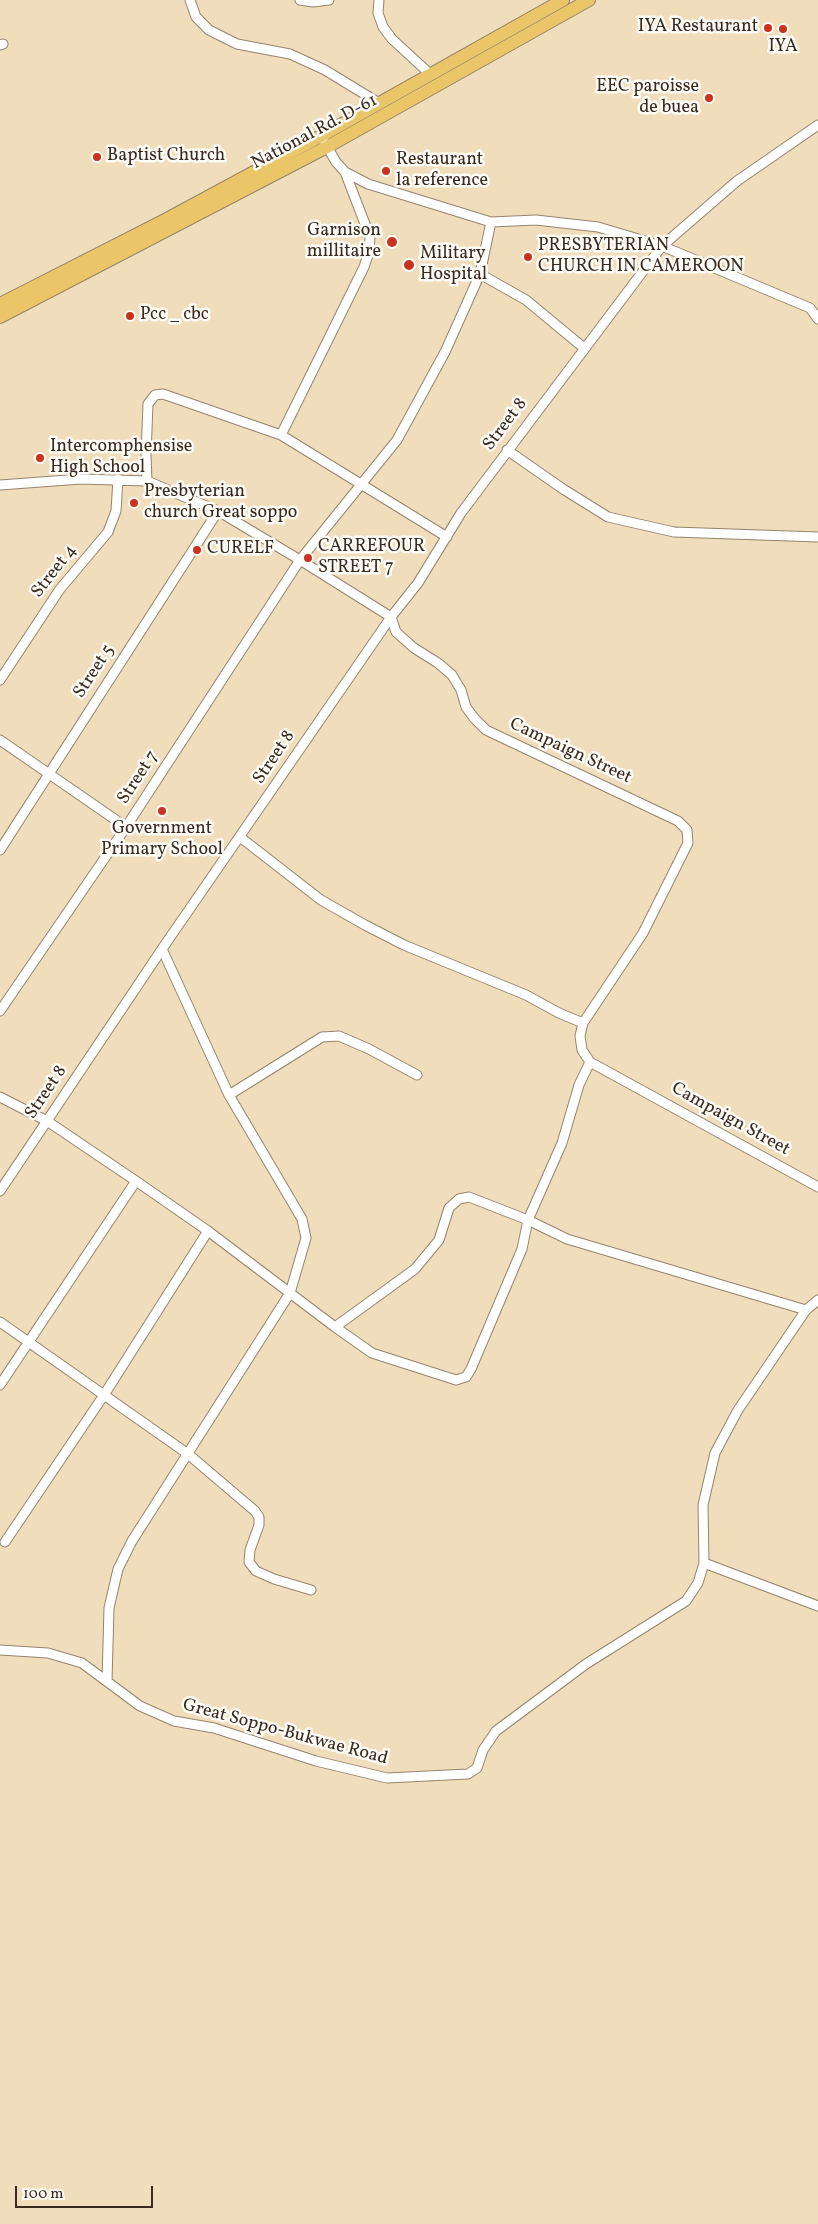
<!DOCTYPE html>
<style>
body{margin:0}
#map{position:relative;width:818px;height:2224px;overflow:hidden;background:#f0ddbc;font-family:Vollkorn,serif}
canvas{display:block}
.scale{position:absolute;left:15px;top:2186px;width:138px;height:22px;box-sizing:border-box;border:2px solid #3b2a1e;border-top:0;padding-left:6px;font-size:15px;line-height:18px;white-space:nowrap;color:#3b2a1e;-webkit-text-stroke:4px #fdfcf7;paint-order:stroke}
</style>
<div id="map">
<canvas width="818" height="2224"></canvas>
<div class="scale">100 m</div>
</div>
<script>
const ctx = document.querySelector('canvas').getContext('2d');
ctx.lineJoin = 'round';
const toPath = rows => new Path2D(rows.map(r => 'M' + r).join(''));
function trace(path, color, width, dash) { ctx.strokeStyle = color; ctx.lineWidth = width; ctx.lineCap = dash ? 'butt' : 'round'; ctx.setLineDash(dash || []); ctx.stroke(path); }
function label(font, color, halo, rows, align = 'center') {
  ctx.font = font + ' Vollkorn,serif'; ctx.lineWidth = 5; ctx.setLineDash([]); ctx.textBaseline = 'middle'; ctx.strokeStyle = halo; ctx.fillStyle = color; for (const [text, x, y, turn = 0] of rows) {
    ctx.save(); ctx.translate(x, y); ctx.rotate((+turn || 0) * Math.PI / 180); ctx.textAlign = isNaN(turn) ? turn : align; if (halo) ctx.strokeText(text, 0, 0); ctx.fillText(text, 0, 0); ctx.restore();
  }
}
const minor = toPath([
 [190,0,196,17,209,30,237,44,290,54,325,70,379,103],
 [300,0,313,2,329,0],
 [379,0,378,13,383,27,392,39,430,74],
 [0,45,3,44],
 [325,143,336,162,345,172,368,184,491,222,536,220,598,227,662,246,810,308,818,319],
 [480,274,526,300,584,348],
 [281,435,364,267,369,252,370,237,345,172],
 [507,450,563,489,608,517,674,532,818,537],
 [147,481,146,455,148,404,155,395,163,394,281,435,447,537],
 [0,485,81,479,147,481,218,511,300,560,391,617,396,632,414,648,438,663,452,675,461,690,466,707,474,718,486,730,678,821,687,830,688,843,643,933,583,1023,580,1036,582,1050,590,1062,818,1187],
 [0,680,60,589,108,532,116,511,118,479],
 [0,740,126,827],
 [240,837,321,900,365,925,404,945,526,995,559,1013,583,1023],
 [0,850,218,511],
 [0,1011,126,827,300,560,397,440,445,352,480,274,491,222],
 [229,1095,322,1037,339,1036,369,1049,417,1075],
 [0,1097,47,1121,136,1181,208,1231,335,1327,415,1269,439,1240,449,1208,459,1199,469,1197,528,1220,567,1239,806,1310],
 [0,1191,162,949,391,617,418,583,461,513,662,246,737,181,818,125],
 [0,1322,188,1454,255,1511,259,1517,259,1525,250,1550,249,1562,256,1571,274,1579,311,1590],
 [335,1327,372,1353,456,1380,466,1377,471,1369,522,1249,528,1220,562,1143,579,1085,590,1062],
 [0,1385,136,1181],
 [5,1542,104,1395,208,1231],
 [704,1563,818,1606],
 [0,1650,48,1653,82,1663,140,1706,174,1721,214,1728,316,1761,387,1778,468,1774,477,1768,483,1750,496,1731,586,1664,686,1601,698,1583,704,1563,703,1505,715,1453,738,1410,806,1310,818,1300],
 [107,1681,109,1608,118,1569,132,1541,290,1293,306,1238,302,1219,229,1095,162,949]
]);
const highway = toPath([
 [0,304,165,220,321,136,563,0],
 [0,317,327,147,589,0]
]);
const markers = [
 [768,28,5,"#c8321e"],
 [783,29,5,"#c8321e"],
 [709,98,5,"#c8321e"],
 [97,157,5,"#c8321e"],
 [386,171,5,"#c8321e"],
 [392,242,6,"#c8321e"],
 [528,257,5,"#c8321e"],
 [409,265,6,"#c8321e"],
 [130,316,5,"#c8321e"],
 [40,458,5,"#c8321e"],
 [134,503,5,"#c8321e"],
 [197,550,5,"#c8321e"],
 [308,558,5,"#c8321e"],
 [162,811,5,"#c8321e"]
];
const poiNames = [
 ["IYA Restaurant",758,28,"right"],
 ["IYA",783,48,"center"],
 ["EEC paroisse",699,88,"right"],
 ["de buea",699,109,"right"],
 ["Baptist Church",107,157],
 ["Restaurant",396,161],
 ["la reference",396,182],
 ["Garnison",381,232,"right"],
 ["millitaire",381,253,"right"],
 ["PRESBYTERIAN",538,247],
 ["CHURCH IN CAMEROON",538,268],
 ["Military",420,255],
 ["Hospital",420,276],
 ["Pcc _ cbc",140,316],
 ["Intercomphensise",50,448],
 ["High School",50,469],
 ["Presbyterian",144,493],
 ["church Great soppo",144,514],
 ["CARREFOUR",318,548],
 ["STREET 7",318,569],
 ["CURELF",207,550],
 ["Government",162,830,"center"],
 ["Primary School",162,851,"center"]
];
const streetNames = [
 ["National Rd. D-61",315,133,-28],
 ["Street 8",506,425,-53],
 ["Street 4",55,572,-52],
 ["Street 5",95,672,-57],
 ["Campaign Street",570,752,25],
 ["Street 8",275,758,-56],
 ["Street 7",139,778,-57],
 ["Street 8",47,1093,-56],
 ["Campaign Street",730,1120,29],
 ["Great Soppo-Bukwae Road",285,1733,15]
];
trace(minor, '#96846d', 11);
trace(highway, '#96846d', 14);
trace(minor, '#fff', 9);
trace(highway, '#eac669', 12);
for (const [x, y, r, color] of markers) { const dot = new Path2D(); dot.arc(x, y, r, 0, 2 * Math.PI); ctx.fillStyle = color; ctx.fill(dot); trace(dot, '#fdfcf7', 2); }
label('18px', '#3b2a1e', '#fdfcf7', poiNames, 'left');
label('18px', '#3b2a1e', '#fdfcf7', streetNames);
</script>
